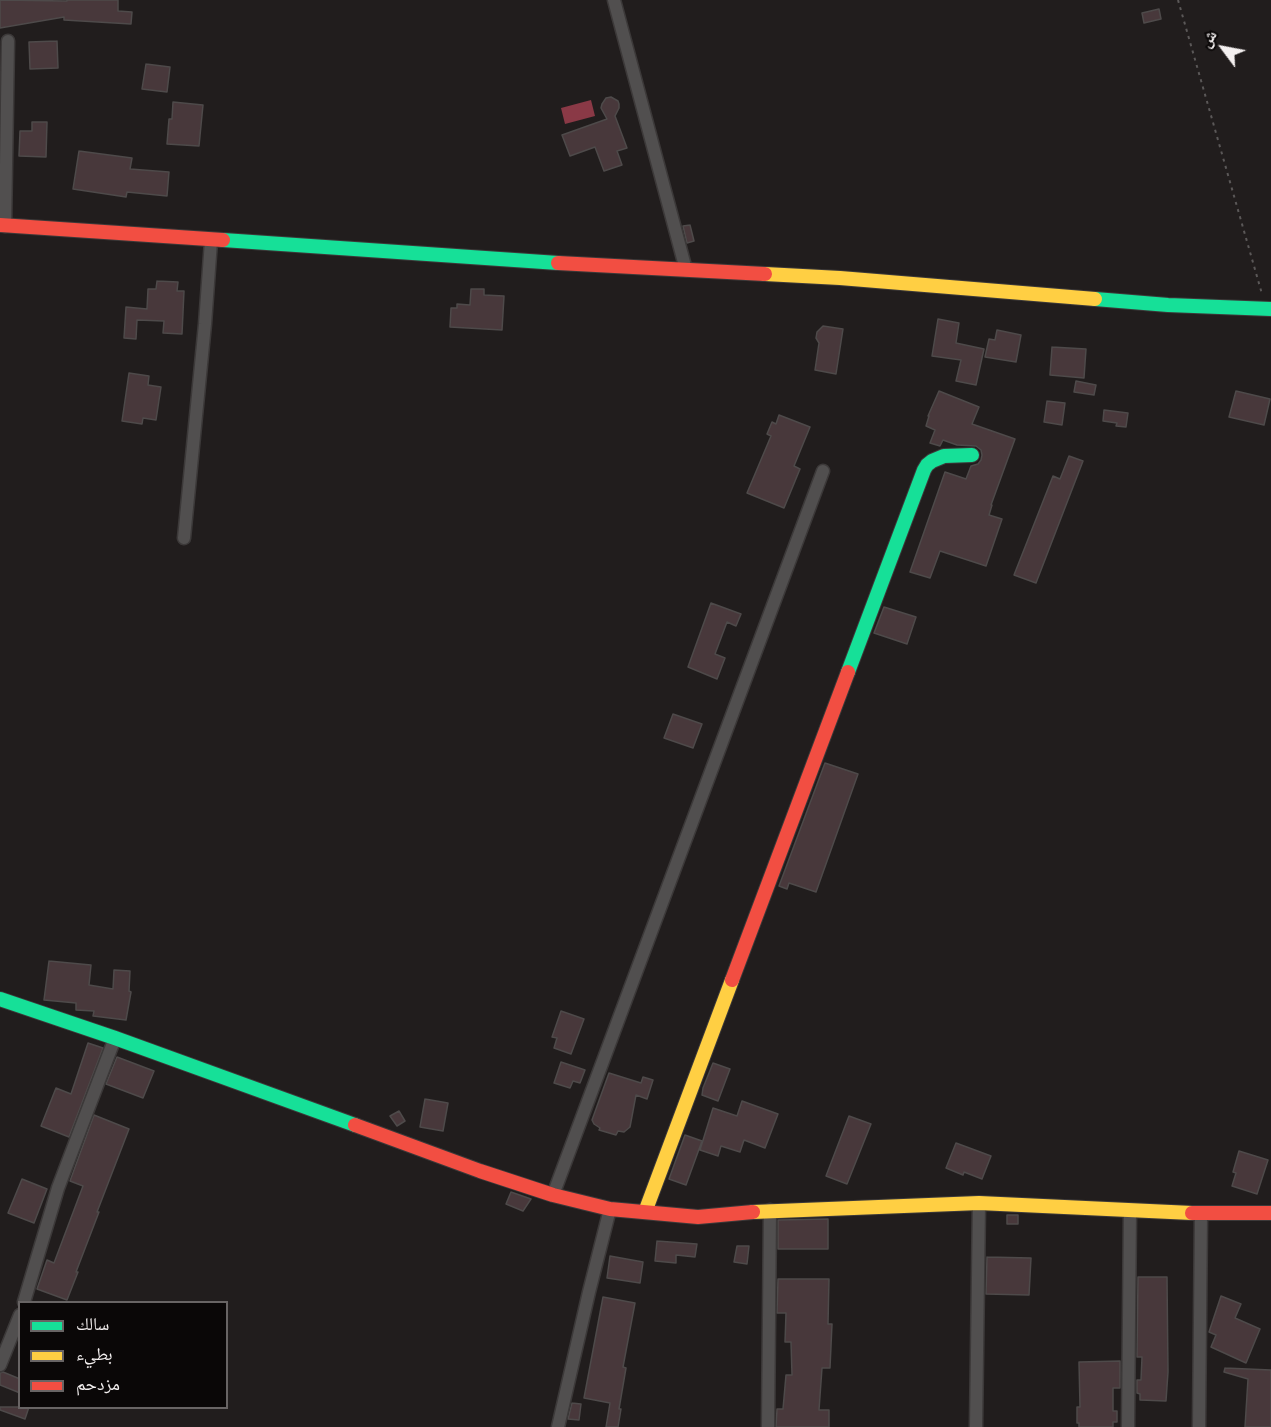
<!DOCTYPE html>
<meta charset="utf-8">
<style>
body{margin:0}
#map{position:relative;width:1271px;height:1427px;overflow:hidden;background:#211d1d;font-family:Lato,"Noto Naskh Arabic",sans-serif}
canvas{display:block}
.legend{position:absolute;left:18px;top:1301px;width:210px;height:108px;box-sizing:border-box;background:#0a0707;border:2px solid #686464;margin:0;padding:8px 10px;list-style:none;font-size:18px;color:#f4f0f0}
.legend li{display:flex;align-items:center;gap:12px;height:30px}
.legend b{width:30px;border:2px solid #686464}
.north{position:absolute;left:1193px;top:18px;width:60px;height:60px;-webkit-text-stroke:4px #0a0707;paint-order:stroke;rotate:302deg;font-size:16px;font-weight:700;line-height:24px;text-align:center;color:#f4f0f0}
.north::after{content:'';display:block;margin:auto;width:21px;height:27px;background:#f4f0f0;clip-path:polygon(50% 0,100% 100%,50% 72%,0 100%)}
</style>
<div id="map">
<canvas width="1271" height="1427"></canvas>
<ul class="legend">
<li><b style="height:8px;background:#16e098"></b>سالك</li>
<li><b style="height:8px;background:#ffcf43"></b>بطيء</li>
<li><b style="height:8px;background:#f24e42"></b>مزدحم</li>
</ul>
<div class="north">ش</div>
</div>
<script>
const ctx = document.querySelector('canvas').getContext('2d');
ctx.lineJoin = 'round';
function fillPath(path, color) { ctx.fillStyle = color; ctx.fill(path, 'evenodd'); }
const toPath = rows => new Path2D(rows.map(r => 'M' + r).join(''));
function trace(path, color, width, dash) { ctx.strokeStyle = color; ctx.lineWidth = width; ctx.lineCap = dash ? 'butt' : 'round'; ctx.setLineDash(dash || []); ctx.stroke(path); }
const water = toPath([
 [591,100,595,116,565,124,561,108]
]);
const building = toPath([
 [0,0,67,1,67,0,118,0,118,11,132,12,131,24,64,20,64,17,0,28,0,0],
 [1159,9,1161,19,1144,23,1142,13,1159,9],
 [57,41,58,68,30,69,29,42,57,41],
 [146,64,170,67,167,92,142,89,146,64],
 [611,97,618,101,619,104,619,108,615,116,627,148,617,151,622,165,604,171,595,147,570,156,562,135,607,119,601,108,602,104,606,98,611,97],
 [173,102,203,105,199,146,167,144,169,119,172,119,173,102],
 [32,122,47,122,46,157,19,156,20,131,32,131,32,122],
 [79,151,132,158,130,169,169,172,167,196,127,192,126,197,73,189,79,151],
 [690,225,694,241,687,243,683,226,690,225],
 [157,281,178,282,177,291,184,291,182,334,163,333,164,321,137,320,136,339,124,338,126,307,147,309,148,289,156,289,157,281],
 [471,289,484,289,484,295,504,296,502,330,450,327,451,308,457,308,457,304,470,305,471,289],
 [938,319,959,323,956,343,984,349,976,385,956,381,961,360,932,356,938,319],
 [823,326,843,329,836,374,815,370,819,343,816,338,817,332,823,326],
 [997,330,1021,335,1016,362,985,357,989,339,995,340,997,330],
 [1052,347,1086,349,1084,378,1050,375,1052,347],
 [129,373,149,376,148,385,161,387,156,420,143,418,142,424,122,421,129,373],
 [1076,381,1096,385,1094,395,1074,392,1076,381],
 [939,391,979,407,972,424,1015,439,991,505,992,505,989,515,1002,519,986,566,940,551,930,578,910,572,945,472,966,479,971,466,978,464,981,460,982,455,981,450,976,446,957,445,943,440,940,446,930,443,935,430,926,426,929,416,928,416,939,391],
 [1236,391,1270,399,1264,425,1229,417,1236,391],
 [1047,401,1065,403,1062,425,1044,422,1047,401],
 [1104,410,1128,413,1126,427,1116,426,1117,423,1103,421,1104,410],
 [779,415,810,427,794,466,800,469,784,508,747,493,771,436,767,434,772,422,776,424,779,415],
 [1069,456,1083,461,1036,583,1014,575,1053,476,1060,479,1069,456],
 [711,603,741,614,736,626,727,622,715,654,725,658,717,679,688,667,711,603],
 [884,607,916,617,907,644,874,633,884,607],
 [673,714,702,724,693,748,664,738,673,714],
 [825,763,858,774,816,892,789,883,787,889,779,886,825,763],
 [49,961,91,965,89,985,113,989,114,970,130,971,129,991,131,992,126,1020,93,1016,94,1011,76,1010,76,1003,44,1000,49,961],
 [561,1011,584,1019,571,1054,554,1048,557,1038,552,1037,561,1011],
 [88,1043,103,1048,69,1137,41,1126,56,1088,71,1094,88,1043],
 [117,1057,154,1071,143,1098,106,1084,117,1057],
 [561,1062,585,1070,580,1083,573,1081,570,1088,554,1083,561,1062],
 [713,1063,730,1069,718,1101,702,1095,703,1088,713,1063],
 [609,1073,641,1083,643,1077,653,1080,647,1099,636,1095,630,1127,624,1132,618,1131,616,1135,599,1130,600,1128,594,1124,592,1120,609,1073],
 [425,1099,448,1103,443,1131,420,1127,425,1099],
 [742,1101,778,1114,765,1148,744,1140,740,1152,721,1146,718,1156,700,1150,713,1108,737,1116,742,1101],
 [399,1111,405,1121,397,1126,390,1116,399,1111],
 [94,1115,129,1129,97,1212,99,1212,76,1272,78,1272,67,1300,37,1289,47,1260,54,1263,83,1186,70,1181,94,1115],
 [849,1116,871,1124,847,1184,826,1176,849,1116],
 [685,1135,702,1141,686,1185,669,1179,685,1135],
 [956,1143,991,1156,982,1179,964,1172,963,1175,946,1168,956,1143],
 [1239,1151,1268,1160,1257,1194,1232,1186,1236,1173,1233,1172,1239,1151],
 [22,1179,47,1189,34,1223,8,1213,22,1179],
 [511,1192,531,1199,523,1211,506,1204,511,1192],
 [1007,1215,1018,1215,1018,1224,1007,1224,1007,1215],
 [828,1219,828,1249,778,1249,778,1220,828,1219],
 [657,1241,697,1244,695,1257,676,1255,676,1263,655,1261,657,1241],
 [737,1246,749,1246,747,1264,734,1262,737,1246],
 [610,1256,643,1262,640,1283,607,1278,610,1256],
 [987,1257,1031,1258,1029,1295,986,1294,987,1257],
 [1138,1277,1167,1277,1168,1372,1166,1401,1140,1400,1140,1394,1137,1393,1137,1380,1141,1380,1142,1357,1137,1357,1138,1277],
 [778,1279,829,1279,828,1324,832,1324,830,1368,822,1368,819,1410,829,1410,829,1427,776,1427,777,1409,783,1409,786,1375,792,1375,791,1342,785,1342,786,1313,777,1313,778,1279],
 [1221,1296,1241,1304,1235,1318,1260,1329,1246,1363,1211,1347,1216,1335,1209,1332,1221,1296],
 [603,1297,635,1303,623,1367,626,1368,619,1409,621,1409,618,1427,606,1427,610,1403,584,1398,603,1297],
 [1120,1361,1120,1388,1113,1388,1113,1411,1117,1411,1117,1422,1113,1422,1113,1427,1079,1427,1079,1423,1077,1423,1077,1407,1080,1407,1079,1362,1120,1361],
 [1225,1368,1271,1370,1271,1427,1245,1427,1248,1379,1224,1372,1225,1368],
 [3,1372,20,1379,20,1393,0,1385,0,1373,3,1372],
 [572,1403,581,1404,579,1420,568,1419,572,1403],
 [0,1407,29,1407,25,1419,0,1410,0,1407]
]);
const path = toPath([
 [1178,0,1262,294]
]);
const street = toPath([
 [614,0,686,270],
 [5,226,8,41],
 [184,538,205,324,211,241],
 [553,1195,823,471],
 [24,1302,58,1188,115,1038],
 [0,1365,20,1315],
 [558,1427,589,1292,610,1209],
 [768,1427,770,1210],
 [976,1427,979,1203],
 [1128,1427,1130,1210],
 [1199,1427,1201,1213]
]);
const fast = toPath([
 [223,240,558,263],
 [1095,299,1168,305,1271,309],
 [848,672,924,470,927,465,932,461,944,456,972,455],
 [0,999,115,1038,355,1125]
]);
const slow = toPath([
 [765,274,840,278,1095,299],
 [645,1212,732,980],
 [753,1212,979,1203,1192,1213]
]);
const jam = toPath([
 [0,225,223,240],
 [558,263,765,274],
 [732,980,848,672],
 [355,1125,480,1171,553,1195,610,1209,698,1217,753,1212],
 [1192,1213,1271,1213]
]);
fillPath(water, '#8a3946');
fillPath(building, '#48383b');
trace(building, '#4e4a4a', 1.5);
trace(street, '#3c3939', 15);
trace(fast, '#3c3939', 16);
trace(slow, '#3c3939', 16);
trace(jam, '#3c3939', 16);
trace(path, '#5b5858', 2, [3, 4.5]);
trace(street, '#514f4f', 12);
trace(fast, '#16e098', 14);
trace(slow, '#ffcf43', 14);
trace(jam, '#f24e42', 14);
</script>
